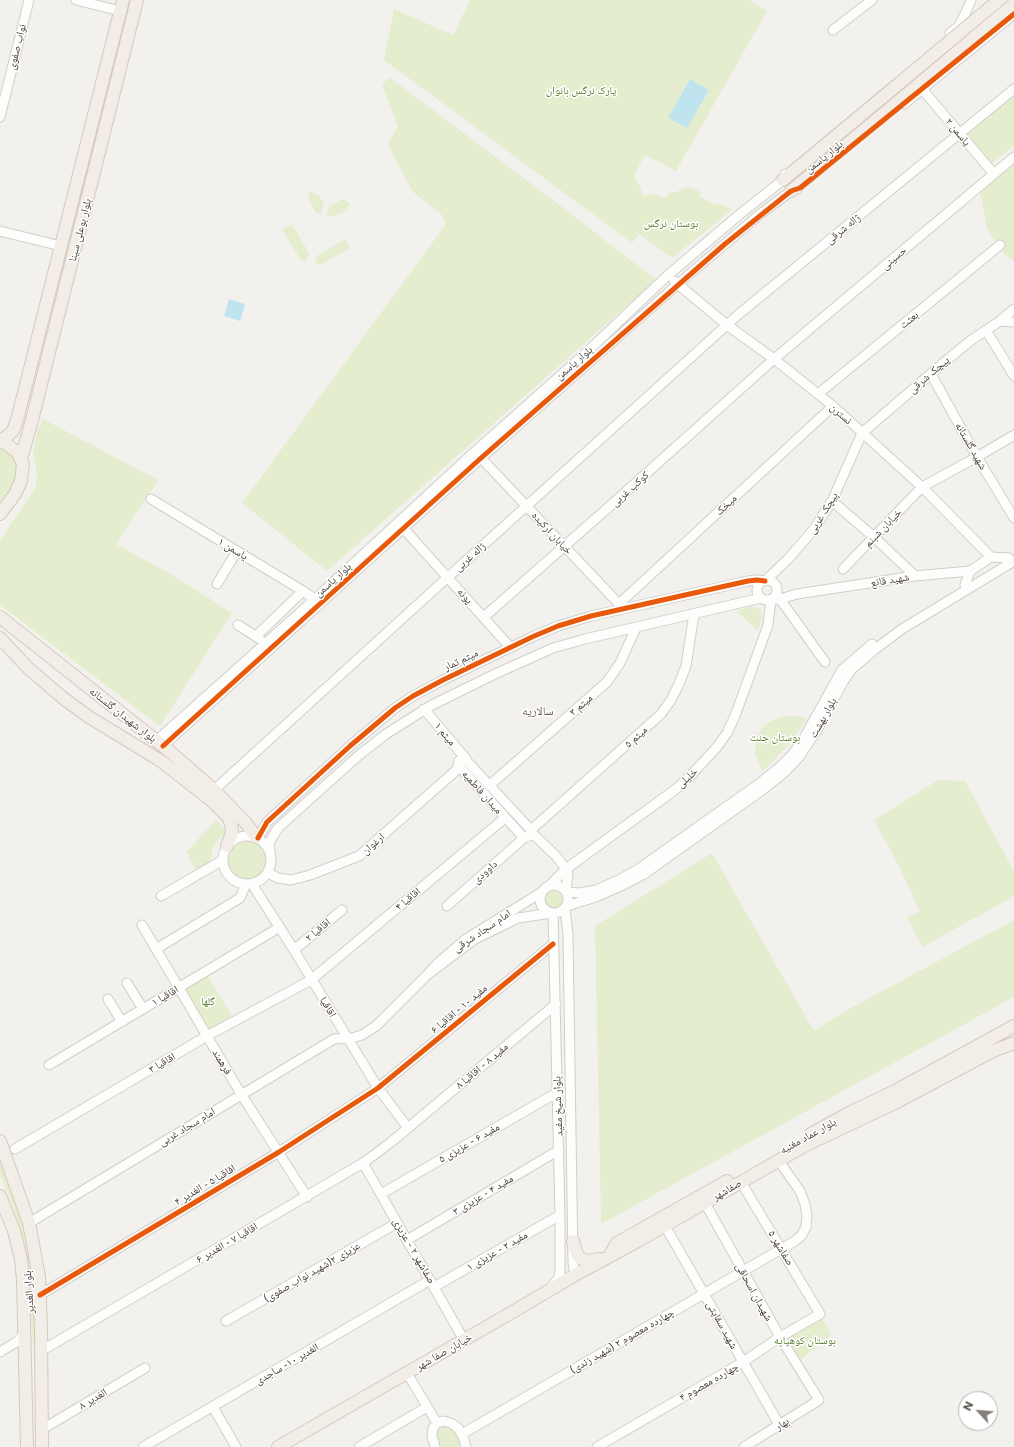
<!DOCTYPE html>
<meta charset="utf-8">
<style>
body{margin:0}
#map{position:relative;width:1014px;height:1447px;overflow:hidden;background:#f3f1ee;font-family:"Public Sans",sans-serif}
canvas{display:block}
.north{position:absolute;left:958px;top:1391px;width:40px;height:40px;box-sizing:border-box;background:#fff;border:1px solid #b7b3b0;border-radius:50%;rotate:296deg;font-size:11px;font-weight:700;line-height:16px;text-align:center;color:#4a4139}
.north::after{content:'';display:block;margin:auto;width:14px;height:18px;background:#857f78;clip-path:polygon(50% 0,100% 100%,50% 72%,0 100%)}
</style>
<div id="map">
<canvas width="1014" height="1447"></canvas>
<div class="north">N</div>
</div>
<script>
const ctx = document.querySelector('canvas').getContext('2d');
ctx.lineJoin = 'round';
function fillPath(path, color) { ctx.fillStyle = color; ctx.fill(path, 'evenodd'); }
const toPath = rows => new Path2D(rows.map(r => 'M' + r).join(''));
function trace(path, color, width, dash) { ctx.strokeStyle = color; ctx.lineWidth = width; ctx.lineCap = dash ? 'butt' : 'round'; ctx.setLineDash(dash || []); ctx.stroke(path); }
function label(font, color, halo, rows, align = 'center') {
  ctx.font = font + ' "Public Sans","Noto Naskh Arabic",sans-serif'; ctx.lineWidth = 3; ctx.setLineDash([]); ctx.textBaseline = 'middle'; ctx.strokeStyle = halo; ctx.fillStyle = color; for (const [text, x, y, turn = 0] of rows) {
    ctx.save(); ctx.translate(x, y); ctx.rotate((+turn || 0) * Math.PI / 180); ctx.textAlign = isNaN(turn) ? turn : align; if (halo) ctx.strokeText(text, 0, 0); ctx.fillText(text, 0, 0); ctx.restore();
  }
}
const green = toPath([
 [470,0,751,0,767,11,676,171,645,155,634,175,644,196,653,194,665,198,671,192,676,192,685,188,691,188,701,192,699,196,715,205,716,202,732,210,672,258,639,234,632,243,384,60,394,9,453,35],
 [389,77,566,210,656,280,327,571,242,503,446,224,441,214,413,192,387,144,398,127,382,85],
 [1014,95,1014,146,990,165,966,135],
 [1012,163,1014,163,1014,261,1005,255,987,229,980,190],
 [309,192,318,194,324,205,321,214,315,212,308,197],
 [342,199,350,203,347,210,332,217,326,215,330,206],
 [292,224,309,253,306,262,300,259,282,229],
 [346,239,350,248,320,265,315,263,318,255],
 [43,419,158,480,116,544,174,576,232,613,160,726,0,605,0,540,36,487,37,473,33,455,37,431],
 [0,446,6,449,16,459,18,467,18,477,0,504],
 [751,606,760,609,762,613,762,617,758,631,736,611],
 [792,716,807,718,791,743,762,772,755,752,757,736,763,727,769,722,781,717],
 [938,780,965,781,1014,871,1014,894,1011,898,922,947,907,917,920,912,900,868,874,820],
 [216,820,227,831,215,843,212,852,211,863,197,872,186,852],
 '228 860a19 19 0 1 1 38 0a19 19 0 1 1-38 0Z',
 [712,853,814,1031,847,1010,1014,920,1014,997,601,1224,595,926],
 '544 899a10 10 0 1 1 20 0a10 10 0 1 1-20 0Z',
 [207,974,232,1016,208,1031,184,989],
 [0,1162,17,1205,28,1239,32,1264,35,1316,34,1359,31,1316,31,1288,26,1248,13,1207,0,1173],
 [821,1317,831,1333,830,1337,800,1360,785,1337],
 [442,1427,448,1427,454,1431,460,1439,461,1447,438,1447,436,1434,438,1430]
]);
const water = toPath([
 [690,79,709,90,687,128,668,118],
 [229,299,245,304,240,321,224,316]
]);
const minor = toPath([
 [76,0,120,11],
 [833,30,872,0],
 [950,33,959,26,967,10,971,0],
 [922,89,994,174],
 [904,104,1014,14],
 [0,117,29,0],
 [0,231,61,246],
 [674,281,727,325,774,359,833,406,922,487,991,557],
 [1000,321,1014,322],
 [986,330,1014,376],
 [931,374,977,457,1014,518],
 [818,394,1000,245],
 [481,458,619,604,619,610],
 [151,499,303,591,320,603],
 [832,501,874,537,915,576],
 [404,529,510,647],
 [991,557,1009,558],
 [843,569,922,487,977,457,1014,435],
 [766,580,789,558,814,529,832,501,862,433,947,360,970,341,1000,321,1014,309],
 '757 590a10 10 0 1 1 20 0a10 10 0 1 1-20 0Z',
 [217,584,237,551],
 [965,585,970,571],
 [772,599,780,599,797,594,915,576,970,571,991,557],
 [780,599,825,662],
 [619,604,833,406],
 [484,617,610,506,774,359,1014,157],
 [238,625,260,639],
 [256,636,303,591],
 [424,709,466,759],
 [156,741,315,599,471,455,589,350,667,276,740,214,783,180,785,174],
 [163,746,481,458,678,284,759,215,791,191,797,189],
 [464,758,531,830,529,836,524,838,458,765,459,761,464,758],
 [490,785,607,682,620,663,636,628],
 [214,790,448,577,739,314,1014,89],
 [531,830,661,714,671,700,679,684,686,666,694,614],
 [531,832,556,856,566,869,568,874,566,891],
 '223 860a24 24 0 1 1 48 0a24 24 0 1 1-48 0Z',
 [258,838,267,822,350,746,395,708,413,696,443,680,532,637,558,626,591,616,748,581,757,580,765,581],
 [270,850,269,844,273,836,278,828,358,756,386,734,432,705,495,674,553,648,585,639,761,598],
 [268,873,278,878,291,880,310,875,359,856,460,767],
 [252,884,294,950,378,1088,408,1128],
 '540 899a14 14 0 1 1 28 0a14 14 0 1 1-28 0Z',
 [549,886,566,869,676,789,694,772,717,747,727,733,735,716,768,625,771,599],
 [542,892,466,939,437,964,427,975,475,939,518,918,552,913],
 [566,892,580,893,596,890,619,880,640,868,760,783,781,766,792,755,804,738,842,670,872,644],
 [161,896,223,860],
 [447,906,524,838],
 [567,906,596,897,621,886,644,874,765,788,786,771,799,757,817,730,843,682,852,669,874,650,902,629,1014,561],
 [565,908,568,935,573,1262,575,1275],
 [142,925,241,1094,307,1197],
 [156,949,240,898,246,884],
 [294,950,342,910],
 [127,983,143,1009],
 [108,999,122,1022],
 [49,1065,280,927],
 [15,1149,207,1036,311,980,505,818],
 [363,1163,464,1340],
 [381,1194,558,1092],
 [705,1203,780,1337,819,1400,744,1447],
 [29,1223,334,1039,352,1038,362,1035,376,1026,427,975],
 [665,1226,780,1426],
 [407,1240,559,1150],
 [434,1287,560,1215],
 [551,1287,558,1279,560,1273,560,1215,553,913],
 [40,1295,279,1152,378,1088,553,944],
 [226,1321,397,1223],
 [41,1351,363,1163,390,1143,556,1004],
 [0,1352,18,1341,24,1333],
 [407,1373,437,1423],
 [213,1407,236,1447],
 [41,1430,145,1368],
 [462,1434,795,1241,801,1236,806,1227,807,1216,805,1204,800,1191,779,1161],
 [143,1447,430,1280],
 [359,1447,427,1407],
 [435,1447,432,1436,433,1428,437,1423,443,1421,451,1423,458,1428,463,1436,466,1447],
 [597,1447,743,1362,780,1337,820,1314,741,1182]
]);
const major = toPath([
 [783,180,896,86],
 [791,191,906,95],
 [0,440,6,437,13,431,17,420,123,0],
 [0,441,5,443,17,452,21,459,23,465,21,481,15,494,0,514],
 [21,459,31,424,137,0],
 [0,617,168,750,214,790,245,822,256,837],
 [0,638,28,668,63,698,89,717,161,761,212,801,228,817,231,824,232,832,227,846],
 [811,1134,851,1112,895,1091,1014,1026],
 [0,1141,29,1223,39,1277,41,1331,42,1447],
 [0,1196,14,1231,21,1259,23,1280,27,1447],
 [573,1241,577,1254,579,1257,584,1260,589,1261,599,1259],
 [611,1253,617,1243,727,1181],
 [278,1447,516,1310,575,1275,636,1242,806,1145,895,1103,993,1051,1014,1043]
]);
const majorBridge = toPath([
 [896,86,999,0],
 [906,95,1014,4]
]);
const cycleway = toPath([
 [163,746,481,458,725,244,791,191,800,188,1014,14],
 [258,838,267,822,350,746,395,708,413,696,443,680,532,637,558,626,591,616,748,581,757,580,765,581],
 [40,1295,279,1152,378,1088,553,944]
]);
const streetNames = [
 ["نواب صفوی",17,47,-76],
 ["یاسمن ۲",958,132,50],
 ["بلوار یاسمن",824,157,-39],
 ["ژاله شرقی",843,229,-39],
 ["بلوار بوعلی سینا",80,230,-76],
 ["حسینی",894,258,-40],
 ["بعثت",909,320,-39],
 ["بلوار یاسمن",574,363,-41],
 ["پیچک شرقی",929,375,-41],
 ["نسترن",841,414,42],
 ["شهید گلستانه",971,446,60],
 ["کوکب غربی",630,489,-42],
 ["میخک",726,505,-43],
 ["پیچک غربی",823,513,-58],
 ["خیابان شبنم",883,528,-46],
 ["خیابان ارکیده",552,533,47],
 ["یاسمن ۱",233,549,31],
 ["ژاله غربی",470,557,-42],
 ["بلوار یاسمن",333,580,-42],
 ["شهید قانع",890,580,-9],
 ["پونه",465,596,48],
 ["میثم تمار",461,660,-25],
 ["میثم ۳",581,705,-41],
 ["بلوار شهیدان گلستانه",123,715,38],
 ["بلوار بهشت",823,718,-61],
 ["میثم ۱",445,734,50],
 ["میثم ۵",636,737,-42],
 ["خلیلی",687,778,-42],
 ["میدان فاطمیه",482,792,48],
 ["ارغوان",373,844,-41],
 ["داوودی",485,872,-42],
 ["اقاقیا ۴",408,899,-40],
 ["اقاقیا ۲",318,930,-40],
 ["امام سجاد شرقی",482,931,-34],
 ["اقاقیا ۱",165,996,-31],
 ["اقاقیا",328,1007,59],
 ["مفید ۱۰ - اقاقیا ۶",459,1009,-40],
 ["فرهمند",222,1062,59],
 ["اقاقیا ۳",162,1063,-30],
 ["مفید ۸ - اقاقیا ۸",482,1066,-40],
 ["بلوار شیخ مفید",558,1106,-92],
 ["امام سجاد غربی",187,1127,-31],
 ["بلوار عماد مغنیه",808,1136,-29],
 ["مفید ۶ - عزیزی ۵",469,1143,-30],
 ["اقاقیا ۵ - الغدیر ۴",205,1185,-31],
 ["صفاشهر",727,1190,-30],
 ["مفید ۴ - عزیزی ۳",483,1195,-31],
 ["اقاقیا ۷ - الغدیر ۶",227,1243,-30],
 ["صفاشهر ۵",781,1248,59],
 ["صفاشهر ۲ - عزیزی",414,1251,60],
 ["مفید ۲ - عزیزی ۱",497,1251,-30],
 ["عزیزی ۲(شهید نواب صفوی)",312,1272,-30],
 ["بلوار الغدیر",29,1292,-94],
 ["شهیدان اسحاقی",754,1292,61],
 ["شهید سقایتی",722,1325,61],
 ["چهارده معصوم ۲ (شهید زندی)",622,1341,-30],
 ["خیابان صفا شهر",444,1352,-30],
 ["الغدیر ۱۰- ساجدی",287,1364,-30],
 ["چهارده معصوم ۴",709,1382,-30],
 ["الغدیر ۸",93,1399,-31],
 ["بهار",782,1424,-33]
];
const parkNames = [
 ["پارک نرگس بانوان",581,91],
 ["بوستان نرگس",671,224],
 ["بوستان جنت",775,738],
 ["گلها",208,1002],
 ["بوستان کوهپایه",805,1341]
];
const neighbourhoodNames = [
 ["سالاریه",538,711]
];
fillPath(green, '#e5edcf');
fillPath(water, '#c0e4ef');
trace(minor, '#d1cecb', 11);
trace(major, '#d5c9bc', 14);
trace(minor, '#fdfdfc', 9);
trace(major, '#f2ede6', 12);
trace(majorBridge, '#d5c9bc', 14, []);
trace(majorBridge, '#f2ede6', 12);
trace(cycleway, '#e8590c', 5);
label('11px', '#4a4139', '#fff', streetNames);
label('11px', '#577c2c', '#fff', parkNames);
label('12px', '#6d5d50', '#fff', neighbourhoodNames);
</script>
